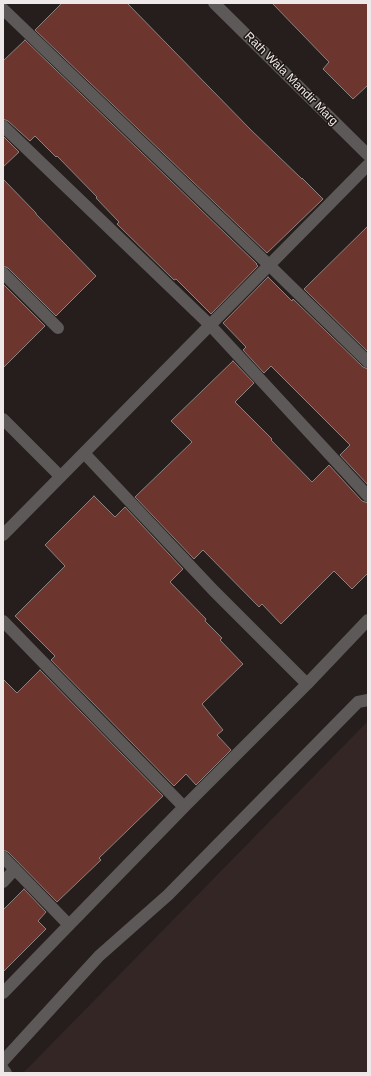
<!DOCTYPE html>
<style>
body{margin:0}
#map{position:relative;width:371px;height:1076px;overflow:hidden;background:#251e1c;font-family:Arial,sans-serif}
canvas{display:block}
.frame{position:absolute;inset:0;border:4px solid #eee9e8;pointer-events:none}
</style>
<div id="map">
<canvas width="371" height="1076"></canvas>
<div class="frame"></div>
</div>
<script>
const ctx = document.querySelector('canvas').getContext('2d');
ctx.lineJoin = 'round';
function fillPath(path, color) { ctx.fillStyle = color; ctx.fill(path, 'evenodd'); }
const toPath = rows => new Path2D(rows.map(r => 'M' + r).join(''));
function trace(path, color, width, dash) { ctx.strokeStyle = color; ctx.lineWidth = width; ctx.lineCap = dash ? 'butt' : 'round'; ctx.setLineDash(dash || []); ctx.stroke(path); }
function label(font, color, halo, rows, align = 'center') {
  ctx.font = font + ' Arial,sans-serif'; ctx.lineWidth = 3; ctx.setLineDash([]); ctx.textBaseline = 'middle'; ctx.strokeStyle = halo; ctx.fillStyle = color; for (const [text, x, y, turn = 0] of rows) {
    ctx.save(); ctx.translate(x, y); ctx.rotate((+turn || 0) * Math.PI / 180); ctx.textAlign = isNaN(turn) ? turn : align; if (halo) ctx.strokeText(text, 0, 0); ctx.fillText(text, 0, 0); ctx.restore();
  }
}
const built = toPath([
 [368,721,368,1073,23,1073]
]);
const building = toPath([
 [62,3,127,3,251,130,302,179,302,178,323,199,267,253,35,30,62,3],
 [272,3,368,3,368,85,353,99,323,69,329,62,272,3],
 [25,40,257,264,256,264,258,266,211,314,176,279,174,280,117,224,119,222,118,221,96,198,97,197,57,156,56,157,35,136,30,141,8,121,3,119,3,61,25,40],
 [3,136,19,152,3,167,3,136],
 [3,179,36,213,36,214,96,276,56,316,8,268,3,266,3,179],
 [368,226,368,352,304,289,368,226],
 [268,277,292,301,293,299,363,367,368,369,368,485,340,455,350,445,271,366,264,373,243,350,246,347,223,323,268,277],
 [3,284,45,326,3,368,3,284],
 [233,361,254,383,235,402,272,439,271,440,312,482,329,465,362,501,368,503,368,573,352,589,334,571,281,624,262,604,259,607,203,550,194,559,135,497,192,442,171,421,233,361],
 [94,496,115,517,125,507,183,569,170,582,206,619,205,621,222,638,220,640,243,664,202,704,223,730,217,735,231,750,196,785,186,774,174,786,51,660,55,656,15,616,65,566,45,545,94,496],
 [40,670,163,796,99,858,101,860,57,902,8,852,3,850,3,679,17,693,40,670],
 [24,889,46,912,38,921,46,929,3,972,3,910,24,889]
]);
const street = toPath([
 [214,3,368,155],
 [3,9,269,265,368,362],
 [3,126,210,325,368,496],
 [3,273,58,328],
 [3,419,60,476],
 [84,453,214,591,307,684,184,807],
 [3,535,368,165],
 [3,621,100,721,184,807,69,925],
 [307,684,368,620],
 [3,857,69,925,3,993],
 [3,882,15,869],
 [3,1061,99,956,168,895,358,702,368,700],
 [3,1069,6,1073]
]);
const streetNames = [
 ["Rath Wala Mandir Marg",291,79,45]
];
fillPath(built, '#342624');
fillPath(building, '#6c362e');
trace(building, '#8c8280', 1);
trace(street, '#5d5958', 12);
label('12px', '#eee9e8', '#1c1513', streetNames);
</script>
